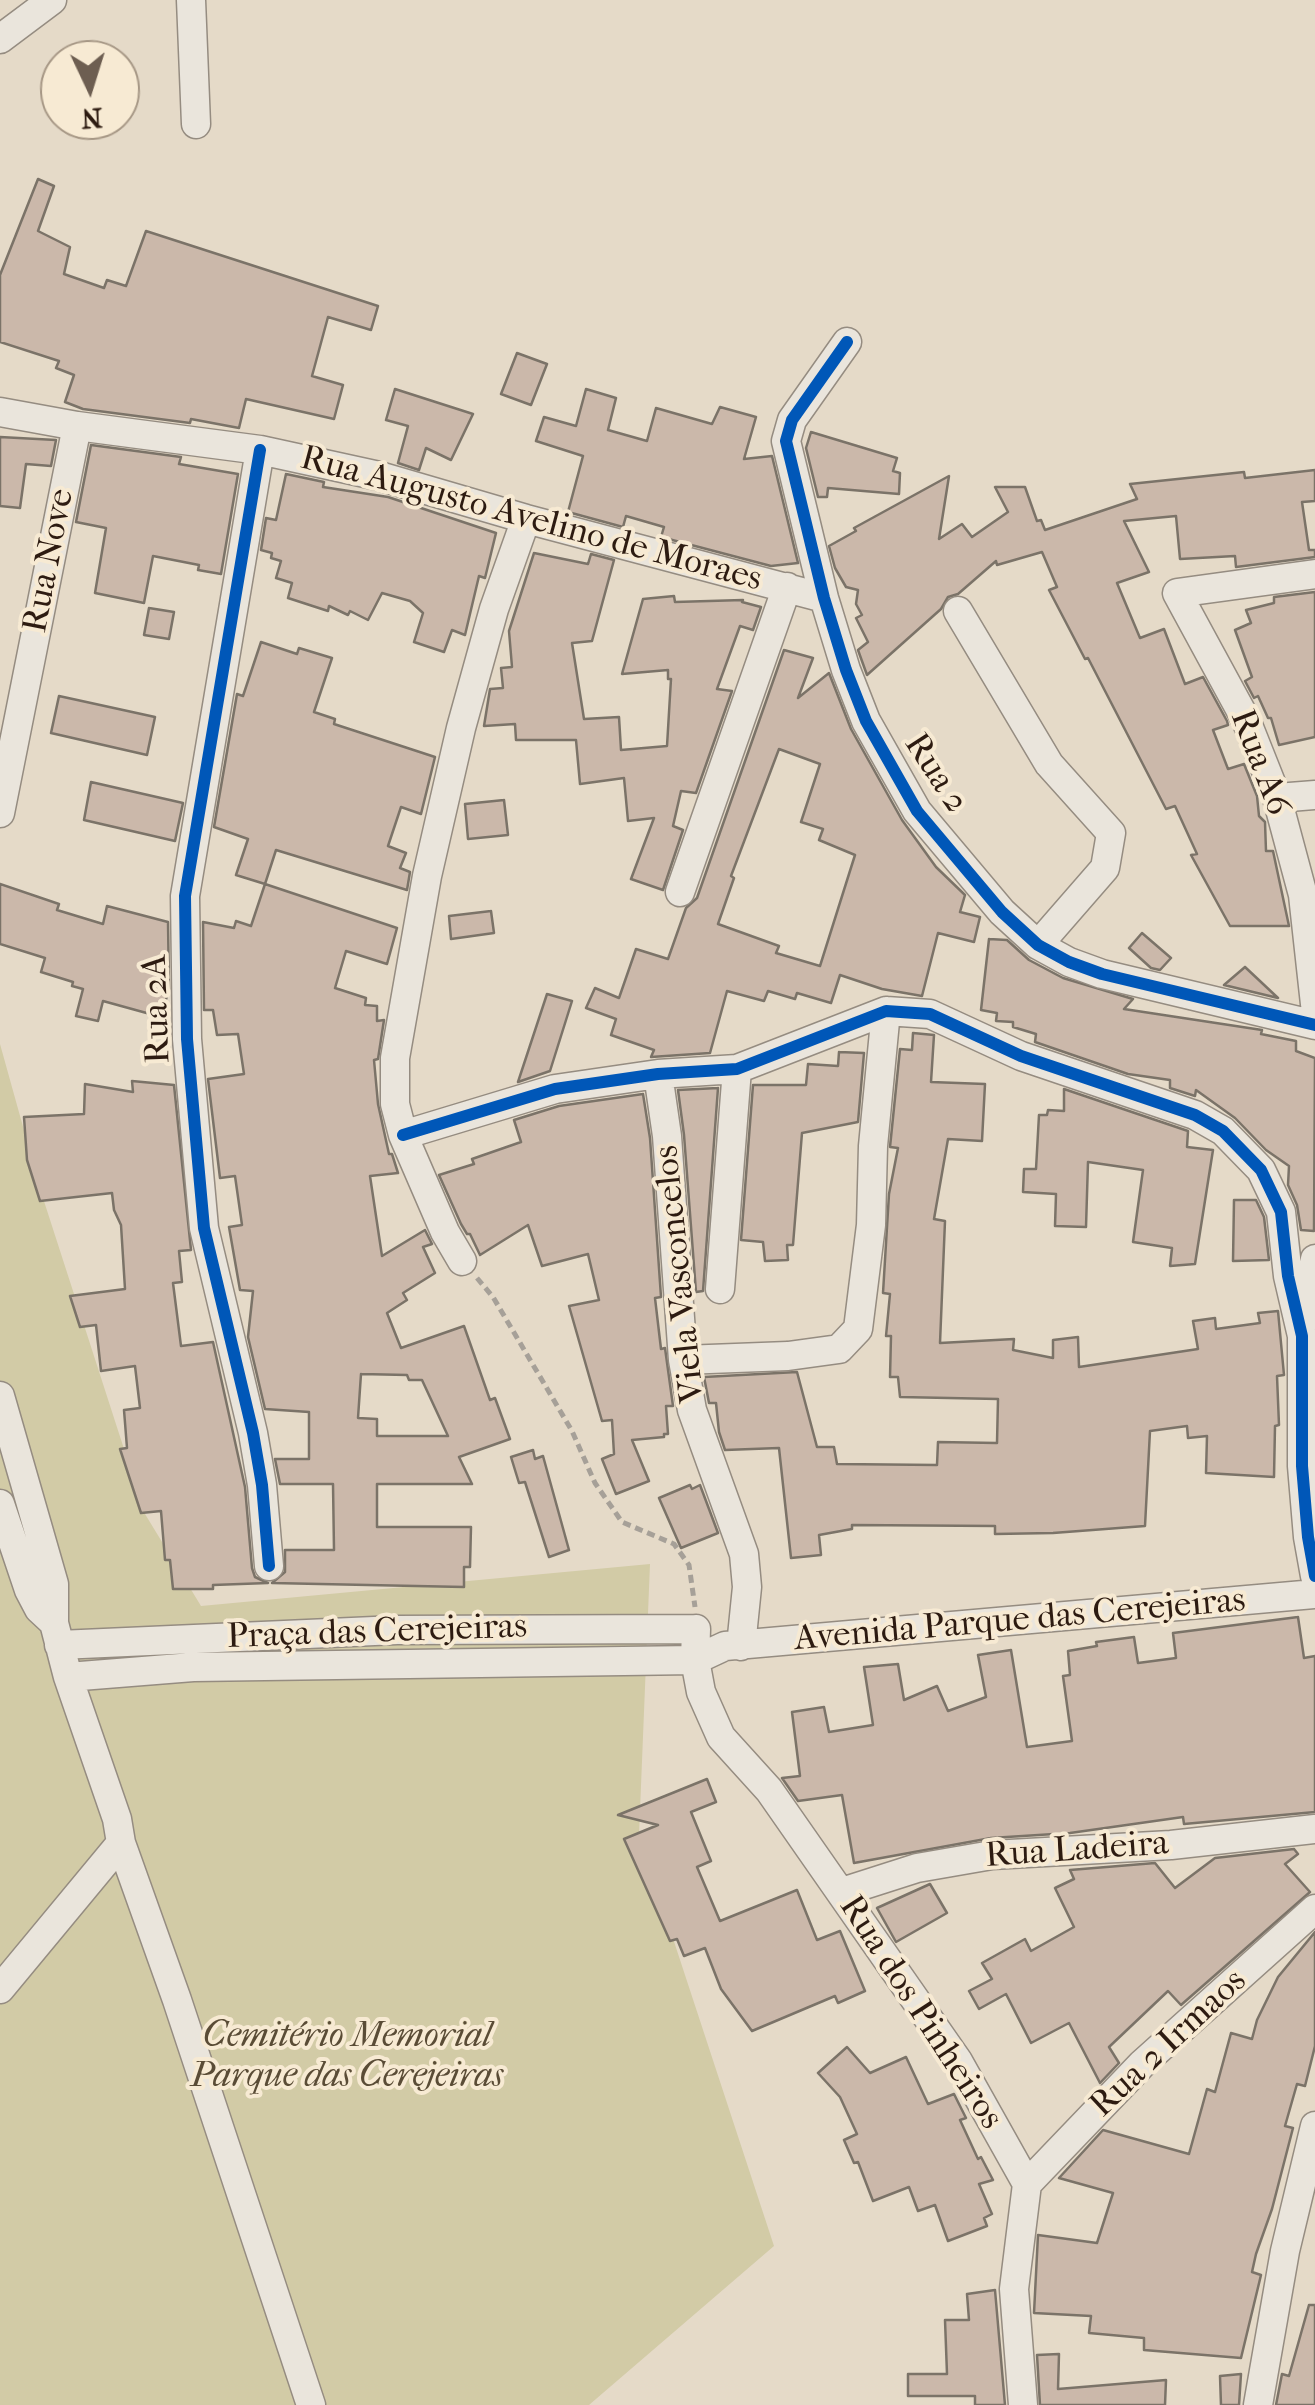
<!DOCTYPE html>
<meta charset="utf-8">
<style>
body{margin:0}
#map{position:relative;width:1315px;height:2405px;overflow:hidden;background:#e5dac8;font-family:"IM FELL French Canon",serif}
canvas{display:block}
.north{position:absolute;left:40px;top:40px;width:100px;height:100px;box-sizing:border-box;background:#f7ead3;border:2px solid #a69785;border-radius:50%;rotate:176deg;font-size:28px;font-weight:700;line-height:40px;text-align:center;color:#2d1b11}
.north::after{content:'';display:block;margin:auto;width:35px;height:45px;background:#6d5e51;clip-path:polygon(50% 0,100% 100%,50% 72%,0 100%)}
</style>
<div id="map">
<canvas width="1315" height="2405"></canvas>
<div class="north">N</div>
</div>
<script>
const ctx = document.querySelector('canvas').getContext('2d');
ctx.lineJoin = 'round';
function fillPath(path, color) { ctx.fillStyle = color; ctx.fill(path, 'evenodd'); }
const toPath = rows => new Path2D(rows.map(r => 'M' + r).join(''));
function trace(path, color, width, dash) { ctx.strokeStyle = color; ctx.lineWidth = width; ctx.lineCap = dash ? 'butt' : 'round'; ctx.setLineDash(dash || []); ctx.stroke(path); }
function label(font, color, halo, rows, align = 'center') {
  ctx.font = font + ' "IM FELL French Canon",serif'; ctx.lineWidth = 8; ctx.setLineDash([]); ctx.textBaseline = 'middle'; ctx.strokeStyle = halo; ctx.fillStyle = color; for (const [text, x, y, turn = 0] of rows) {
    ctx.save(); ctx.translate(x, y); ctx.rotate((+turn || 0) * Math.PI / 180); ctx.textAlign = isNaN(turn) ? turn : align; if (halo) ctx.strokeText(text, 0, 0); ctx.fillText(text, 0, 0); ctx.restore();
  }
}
const green = toPath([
 [0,1044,42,1195,145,1514,201,1606,650,1564,639,1835,774,2246,589,2405,0,2405]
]);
const building = toPath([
 [38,179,54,186,38,231,70,247,64,274,104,288,107,280,126,286,146,231,378,306,371,330,328,317,312,376,343,385,334,419,246,399,239,428,191,419,190,423,83,409,65,402,74,375,56,368,59,361,0,342,0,275,38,179],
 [517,353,547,364,531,405,501,394,517,353],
 [395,389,473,414,451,460,426,448,419,470,398,463,408,426,386,420,395,389],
 [586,389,616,398,608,430,647,441,656,408,712,424,720,407,756,417,744,459,772,456,798,563,771,566,661,537,664,527,626,516,623,527,568,512,583,456,536,441,544,417,576,426,586,389],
 [811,432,897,458,893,471,900,473,899,494,828,488,827,497,818,497,806,448,811,432],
 [0,437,56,440,51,466,26,464,20,508,0,506,0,437],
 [91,445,181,457,179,464,238,474,221,574,198,570,199,565,153,556,144,603,95,593,106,528,76,522,91,445],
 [1315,470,1315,501,1302,502,1309,550,1315,550,1315,557,1236,567,1235,556,1180,559,1176,516,1124,521,1149,572,1117,583,1140,638,1164,629,1185,684,1203,677,1227,721,1228,725,1213,730,1228,769,1244,764,1257,796,1259,816,1265,822,1266,851,1273,851,1289,926,1230,926,1191,855,1197,854,1175,806,1166,809,1088,658,1085,659,1049,590,1057,587,1042,552,997,565,996,561,958,594,948,597,941,609,867,675,858,650,868,642,856,618,862,615,856,604,858,590,846,587,835,568,829,546,856,531,854,528,949,476,939,539,962,524,972,537,1008,512,995,487,1025,487,1037,521,1041,520,1045,530,1137,499,1130,484,1244,472,1245,478,1315,470],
 [286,474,324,482,323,487,388,497,496,533,485,578,479,576,465,635,452,630,444,652,414,642,423,613,410,601,382,593,368,620,350,611,348,615,329,606,328,611,288,598,292,583,276,578,281,561,271,558,272,553,261,550,266,518,276,520,286,474],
 [534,553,588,564,591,554,614,560,592,641,572,643,584,719,619,717,621,750,667,746,671,679,668,679,668,670,622,674,643,599,674,596,675,602,743,600,742,602,761,607,753,630,740,626,717,689,732,691,696,793,681,791,673,826,683,830,663,890,631,879,654,818,628,821,624,778,580,784,576,740,516,740,515,724,484,726,490,689,503,688,501,668,512,667,509,631,534,553],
 [1315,592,1315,737,1279,745,1271,718,1268,718,1258,696,1254,698,1245,681,1252,677,1235,630,1251,623,1246,610,1274,603,1274,597,1315,592],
 [149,608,174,612,169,639,144,635,149,608],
 [261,642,297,654,299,648,332,658,314,712,335,719,334,724,435,757,421,814,401,807,388,846,406,853,400,868,410,872,407,890,276,850,265,884,397,928,387,964,346,951,335,988,366,998,365,1005,377,1006,377,1021,384,1020,378,1059,374,1060,378,1104,389,1154,392,1154,398,1173,370,1176,382,1256,425,1230,432,1244,423,1247,435,1273,403,1293,407,1300,387,1313,401,1348,464,1326,490,1400,495,1398,510,1439,459,1457,472,1484,377,1484,377,1527,471,1527,470,1567,464,1567,464,1587,272,1583,285,1572,285,1550,334,1550,333,1484,280,1484,275,1459,309,1459,309,1412,265,1409,248,1337,253,1291,240,1290,229,1227,242,1225,235,1176,220,1178,208,1079,244,1074,238,1034,217,1035,213,1010,204,1010,203,922,234,928,236,921,251,926,265,884,236,875,248,839,214,827,237,694,243,696,261,642],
 [361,1374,407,1375,409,1380,422,1380,448,1436,377,1436,377,1419,358,1418,361,1374],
 [784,650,813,658,798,698,829,673,851,729,902,820,936,867,965,895,960,912,980,917,974,942,938,933,922,996,882,989,840,975,831,1003,797,993,795,999,768,991,764,1001,727,991,710,1053,651,1057,654,1050,611,1035,616,1019,586,1008,595,988,619,998,636,949,668,959,686,908,697,898,784,650],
 [779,749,820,764,801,822,823,829,819,840,855,855,820,966,776,953,779,946,718,924,734,878,731,876,779,749],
 [59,696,155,717,147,755,51,733,59,696],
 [91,782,183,803,175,841,84,820,91,782],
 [504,800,508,835,468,839,465,804,504,800],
 [0,884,59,904,57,910,103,924,107,906,168,922,169,989,161,1017,103,1001,98,1021,76,1016,83,989,72,986,73,982,41,972,45,958,0,944,0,884],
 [491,911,494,933,451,939,449,916,491,911],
 [1142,933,1171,958,1160,970,1151,968,1129,948,1142,933],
 [989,939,1007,940,1029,960,1063,978,1133,999,1124,1009,1262,1030,1261,1034,1296,1041,1296,1051,1315,1058,1314,1231,1301,1230,1297,1205,1288,1185,1289,1166,1266,1150,1235,1118,1196,1090,1195,1096,1170,1088,1170,1080,1128,1074,1035,1042,1036,1034,1013,1027,1013,1022,996,1021,997,1013,981,1010,989,939],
 [1245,967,1278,998,1224,985,1245,967],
 [547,994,572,1001,550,1071,518,1082,547,994],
 [913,1033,934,1035,931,1082,985,1084,982,1141,948,1139,934,1219,945,1221,940,1343,1014,1339,1013,1350,1053,1358,1053,1340,1078,1337,1079,1367,1198,1349,1193,1321,1215,1318,1216,1329,1260,1323,1258,1313,1278,1311,1284,1375,1277,1376,1279,1425,1275,1426,1274,1477,1206,1473,1207,1436,1188,1438,1187,1426,1150,1431,1145,1526,1053,1533,995,1534,995,1526,852,1525,852,1529,819,1535,821,1555,791,1558,779,1448,725,1450,719,1432,716,1403,709,1403,704,1377,797,1372,817,1447,834,1447,837,1464,937,1465,938,1442,997,1443,998,1399,900,1397,898,1377,890,1377,891,1336,886,1336,890,1294,883,1293,889,1194,898,1148,890,1147,900,1049,912,1050,913,1033],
 [839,1052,864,1053,858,1122,802,1133,793,1245,787,1245,788,1260,765,1261,763,1242,741,1240,753,1085,806,1085,808,1064,838,1066,839,1052],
 [132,1081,174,1085,191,1250,179,1251,182,1282,173,1283,181,1346,213,1342,245,1487,252,1568,255,1577,268,1583,213,1585,213,1589,173,1589,170,1560,165,1560,161,1511,141,1513,120,1449,127,1448,124,1410,140,1408,135,1366,101,1371,96,1325,80,1327,70,1296,125,1289,121,1225,114,1210,112,1193,40,1201,27,1160,24,1117,84,1114,85,1084,133,1092,132,1081],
 [718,1088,703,1291,696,1292,684,1135,678,1090,718,1088],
 [1064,1089,1188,1131,1187,1147,1213,1150,1195,1264,1170,1266,1172,1248,1133,1242,1143,1170,1088,1162,1086,1227,1055,1226,1056,1194,1023,1192,1024,1169,1036,1169,1039,1115,1047,1115,1048,1110,1064,1111,1064,1089],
 [643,1094,650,1138,661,1297,655,1298,661,1349,665,1348,673,1406,666,1406,668,1434,664,1434,664,1437,632,1440,649,1481,616,1494,602,1459,614,1454,612,1420,602,1421,569,1306,599,1300,588,1254,542,1266,528,1225,480,1255,470,1234,467,1234,461,1224,439,1175,474,1164,472,1159,521,1142,514,1120,559,1106,643,1094],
 [1234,1200,1256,1200,1264,1217,1269,1260,1233,1261,1234,1200],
 [533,1450,535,1459,543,1456,569,1550,549,1557,525,1482,519,1483,511,1457,533,1450],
 [690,1485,692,1489,700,1485,718,1533,681,1548,659,1498,690,1485],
 [1298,1617,1304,1658,1315,1656,1315,1812,1184,1824,1183,1817,1070,1833,991,1838,854,1863,842,1795,798,1801,782,1778,800,1776,792,1712,824,1707,829,1732,873,1725,864,1667,898,1664,904,1700,937,1686,948,1711,986,1697,978,1655,1011,1650,1027,1747,1072,1741,1063,1676,1070,1675,1068,1651,1097,1646,1096,1642,1134,1637,1138,1663,1176,1658,1173,1633,1298,1617],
 [707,1779,716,1802,691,1812,711,1861,697,1867,720,1921,797,1890,817,1940,840,1931,865,1991,838,2003,835,1996,752,2031,721,1989,705,1948,684,1956,677,1939,670,1941,624,1839,658,1825,618,1815,707,1779],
 [1294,1849,1298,1854,1285,1864,1310,1892,1181,2005,1168,1991,1109,2047,1119,2063,1100,2083,1069,2023,1031,2043,1006,1994,979,2009,969,1991,992,1979,982,1963,1025,1939,1031,1951,1074,1927,1055,1888,1074,1879,1070,1870,1155,1863,1175,1888,1215,1858,1294,1849],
 [930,1884,947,1913,896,1942,877,1908,930,1884],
 [1315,1932,1315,2046,1305,2086,1297,2084,1285,2126,1293,2128,1272,2209,1256,2254,1252,2272,1261,2275,1241,2358,1144,2350,1144,2338,1089,2333,1091,2316,1034,2313,1038,2235,1097,2243,1113,2193,1059,2178,1103,2130,1189,2154,1207,2089,1215,2092,1231,2033,1252,2039,1257,2020,1278,1977,1315,1932],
 [847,2047,870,2073,906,2057,928,2104,954,2094,966,2118,960,2120,978,2159,981,2157,993,2180,979,2184,992,2214,984,2218,987,2226,948,2241,935,2205,918,2211,909,2187,873,2201,858,2162,854,2163,844,2140,857,2134,840,2097,818,2073,847,2047],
 [995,2290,1005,2405,975,2405,975,2396,908,2396,908,2374,947,2374,945,2320,969,2320,967,2294,995,2290],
 [1309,2305,1315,2305,1315,2405,1276,2405,1282,2374,1289,2376,1309,2305],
 [1059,2354,1058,2389,1166,2380,1165,2405,1040,2405,1037,2355,1059,2354],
 [1241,2374,1239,2405,1221,2405,1220,2376,1241,2374]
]);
const path = toPath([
 [477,1278,493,1297,572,1431,595,1483,622,1522,674,1544,689,1565,695,1607]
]);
const minor = toPath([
 [191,0,196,124],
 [0,39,52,0],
 [847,342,792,420,786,441,824,598,846,670,866,721,917,811,1002,912,1038,945,1069,962,1102,974,1315,1025],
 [0,412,77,426,260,450,379,476,526,519,824,598],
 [260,450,185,896,187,1039,204,1228,253,1433,262,1485,269,1566],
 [1315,574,1177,593,1246,720,1277,798,1303,895,1315,1004],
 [958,611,1049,764,1111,833,1105,868,1038,945],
 [1277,798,1315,795],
 [0,813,77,426],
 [680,892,787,587],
 [658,1074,667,1136,683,1360,692,1410,744,1554,747,1587,741,1646],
 [403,1135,555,1089,658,1074,737,1069,886,1011,930,1014,1021,1056,1195,1115,1223,1131,1261,1170,1281,1212,1288,1276,1302,1336,1302,1466,1308,1537,1315,1576],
 [462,1261,445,1232,403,1135,395,1104,395,1058,427,876,461,728,494,609,526,519],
 [720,1289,737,1069],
 [1305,1320,1315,1259],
 [683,1360,788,1356,839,1349,858,1329,871,1225,873,1146,886,1011],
 [0,1396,54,1584,54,1623,39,1609,29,1590,0,1504],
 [54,1623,68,1677,117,1819,121,1843,177,2000,311,2405],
 [696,1629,695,1660,701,1692,721,1737,769,1790,958,2061,1027,2184,1014,2289,1023,2405],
 [59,1645,397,1630,696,1629],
 [68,1677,193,1667,695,1660,725,1646,1315,1594],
 [842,1892,917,1868,992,1855,1171,1845,1315,1829],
 [0,1989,121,1843],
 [1027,2184,1142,2064,1315,1909],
 [1258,2405,1285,2251,1315,2126]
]);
const cycleway = toPath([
 [847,342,792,420,786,441,824,598,846,670,866,721,917,811,1002,912,1038,945,1069,962,1102,974,1315,1025],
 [260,450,185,896,187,1039,204,1228,253,1433,262,1485,269,1566],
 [403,1135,555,1089,658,1074,737,1069,886,1011,930,1014,1021,1056,1195,1115,1223,1131,1261,1170,1281,1212,1288,1276,1302,1336,1302,1466,1308,1537,1315,1576]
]);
const streetNames = [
 ["Rua Augusto Avelino de Moraes",531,520,15],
 ["Rua Nove",50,561,-79],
 ["Rua A6",1259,763,69],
 ["Rua 2",935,774,57],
 ["Rua 2A",158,1009,-92],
 ["Viela Vasconcelos",681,1274,-96],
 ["Avenida Parque das Cerejeiras",1020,1621,-5],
 ["Praça das Cerejeiras",377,1633,-2],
 ["Rua Ladeira",1077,1851,-4],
 ["Rua dos Pinheiros",920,2013,57],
 ["Rua 2 Irmaos",1169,2044,-43]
];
const parkNames = [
 ["Cemitério Memorial",347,2037],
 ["Parque das Cerejeiras",347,2077]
];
fillPath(green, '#d2cba6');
fillPath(building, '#cbb8aa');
trace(building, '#7b7368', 2.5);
trace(minor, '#958c81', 31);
trace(path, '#a6a098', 5, [8, 5]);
trace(minor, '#eae5dc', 28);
trace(cycleway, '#0057b8', 12);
label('35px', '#2d1b11', '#f7ead3', streetNames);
label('italic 35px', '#5a4c36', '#f7ead3', parkNames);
</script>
